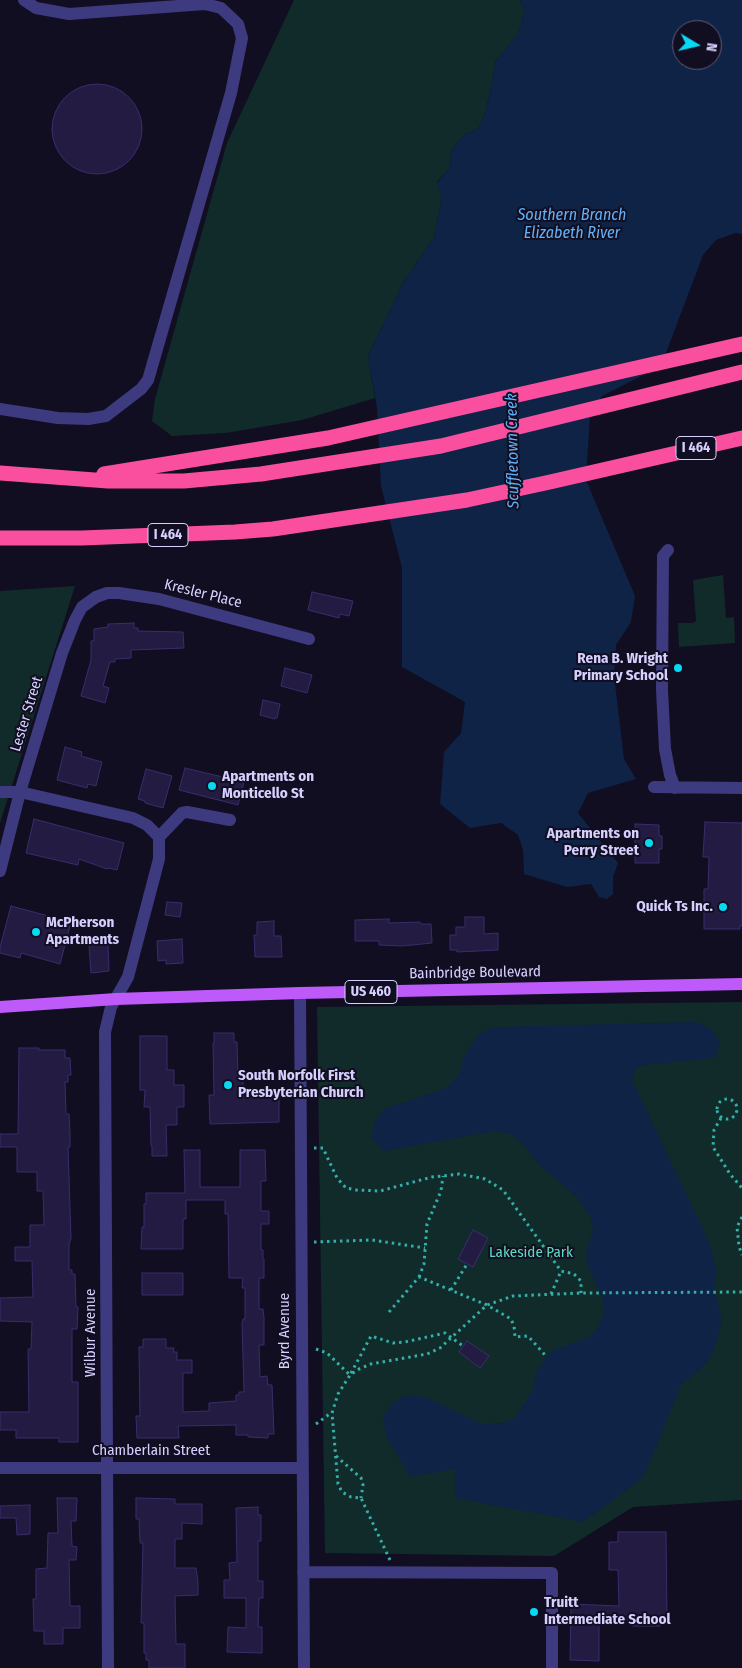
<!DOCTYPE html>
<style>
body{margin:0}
#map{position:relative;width:742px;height:1668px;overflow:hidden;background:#110e21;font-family:"Fira Sans Condensed",sans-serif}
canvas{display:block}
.north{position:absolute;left:672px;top:20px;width:50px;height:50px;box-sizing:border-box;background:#110e21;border:1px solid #5f5c79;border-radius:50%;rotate:99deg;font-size:14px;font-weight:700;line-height:20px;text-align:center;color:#d5d0fe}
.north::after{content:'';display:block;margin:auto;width:18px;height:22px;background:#07d9f2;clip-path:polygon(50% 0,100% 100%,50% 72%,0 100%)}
</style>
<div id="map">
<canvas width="742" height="1668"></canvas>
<div class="north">N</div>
</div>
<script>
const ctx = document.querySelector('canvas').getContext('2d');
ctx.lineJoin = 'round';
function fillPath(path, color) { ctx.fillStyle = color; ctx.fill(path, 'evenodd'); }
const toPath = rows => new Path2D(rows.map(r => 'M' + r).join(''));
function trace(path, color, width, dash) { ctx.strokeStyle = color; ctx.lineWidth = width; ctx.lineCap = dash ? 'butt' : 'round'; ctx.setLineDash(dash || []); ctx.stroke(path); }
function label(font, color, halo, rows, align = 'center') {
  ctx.font = font + ' "Fira Sans Condensed",sans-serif'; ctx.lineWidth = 4; ctx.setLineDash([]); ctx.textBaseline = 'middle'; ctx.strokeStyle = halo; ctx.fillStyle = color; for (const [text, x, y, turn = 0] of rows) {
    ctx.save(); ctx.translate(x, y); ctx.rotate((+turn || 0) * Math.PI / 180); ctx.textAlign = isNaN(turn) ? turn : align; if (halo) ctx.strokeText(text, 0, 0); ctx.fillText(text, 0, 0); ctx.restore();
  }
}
const green = toPath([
 [294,0,520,0,524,10,519,33,496,61,486,111,479,128,464,135,451,151,450,168,437,182,442,196,434,238,404,281,368,356,375,398,302,420,226,433,172,436,152,421,155,399,227,143],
 [723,575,726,618,734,617,735,643,679,647,678,623,693,623,696,621,693,580],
 [75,586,0,823,0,591],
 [742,1002,742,1500,633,1507,554,1556,325,1553,317,1007]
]);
const water = toPath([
 [520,0,742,0,742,234,735,233,716,240,703,255,661,366,602,396,590,415,586,480,635,596,631,622,616,645,614,675,624,759,636,779,588,793,578,813,618,863,613,877,613,894,607,899,599,897,591,884,567,887,524,874,523,850,518,835,501,823,470,828,440,804,444,752,461,733,465,702,402,667,402,568,381,486,377,408,368,356,404,281,434,238,442,196,437,183,450,168,451,151,464,135,479,128,486,111,496,61,519,32,524,10],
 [682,30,712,30,712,60,682,60],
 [696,1022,711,1029,720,1042,715,1058,643,1065,634,1070,632,1080,709,1242,717,1271,714,1290,720,1310,721,1325,713,1352,705,1365,681,1385,649,1465,641,1479,583,1522,455,1498,455,1469,410,1477,386,1436,383,1416,393,1403,405,1395,425,1397,482,1424,503,1423,516,1417,532,1391,537,1371,547,1356,553,1350,590,1337,600,1324,604,1312,603,1300,587,1264,586,1251,593,1232,591,1218,577,1197,536,1162,527,1148,512,1135,495,1131,384,1151,371,1138,375,1122,384,1109,447,1088,459,1075,463,1060,472,1044,481,1033,493,1027]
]);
const building = toPath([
 '52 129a45 45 0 1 1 90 0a45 45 0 1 1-90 0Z',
 [312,592,353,601,349,616,340,614,339,618,308,610,312,592],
 [134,623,134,628,138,628,138,631,183,632,184,648,131,650,131,658,115,659,115,662,110,662,103,686,109,688,105,703,81,696,91,660,91,641,94,641,94,629,108,627,108,624,134,623],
 [285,668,312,675,307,693,281,686,285,668],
 [263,700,280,704,277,718,275,718,275,719,260,715,263,700],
 [65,747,82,752,81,756,102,762,96,786,88,784,87,788,57,780,65,747],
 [185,768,244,782,238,805,179,790,185,768],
 [146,769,172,776,163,808,145,803,145,801,138,799,146,769],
 [34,819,124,843,117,870,108,868,107,869,79,859,78,865,26,853,34,819],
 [705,822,742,823,742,926,740,925,740,929,704,929,704,889,708,889,709,857,703,857,705,822],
 [635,824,659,825,659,836,662,836,662,849,659,849,659,863,635,863,635,824],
 [167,902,182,903,180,917,165,915,167,902],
 [11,906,71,922,60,964,21,953,20,958,0,953,0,947,11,906],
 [465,917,484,917,484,934,498,933,498,950,457,952,457,950,450,950,450,935,456,935,456,927,465,927,465,917],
 [389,919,389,923,420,922,421,924,431,924,432,943,402,946,379,945,379,941,355,941,355,920,389,919],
 [274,921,274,936,281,936,282,957,255,957,254,935,257,935,257,922,274,921],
 [182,939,183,963,166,964,166,960,158,961,157,941,182,939],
 [108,944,109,971,91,973,89,945,108,944],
 [214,1033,234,1033,234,1042,237,1042,238,1077,243,1077,243,1094,279,1093,279,1122,210,1124,209,1095,214,1095,213,1043,214,1043,214,1033],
 [140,1036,167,1036,167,1070,174,1070,174,1085,184,1085,184,1107,177,1107,177,1125,166,1125,167,1156,152,1156,152,1146,151,1146,150,1107,144,1107,145,1090,140,1090,140,1036],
 [19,1048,39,1048,39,1050,65,1050,65,1058,70,1058,71,1075,68,1075,68,1082,65,1082,66,1114,69,1114,70,1133,70,1147,68,1147,71,1238,69,1245,69,1270,72,1270,72,1274,75,1274,76,1307,78,1307,77,1329,72,1329,72,1382,78,1382,78,1442,59,1442,59,1438,16,1438,16,1430,0,1430,0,1412,29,1412,28,1349,31,1349,32,1322,0,1321,0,1298,33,1297,32,1261,15,1261,15,1247,30,1247,30,1225,44,1225,43,1191,37,1191,37,1172,17,1172,17,1147,0,1147,0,1134,18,1134,19,1048],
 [184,1150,200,1150,200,1187,240,1187,240,1150,265,1150,266,1181,261,1181,261,1211,269,1211,269,1224,261,1224,261,1250,263,1250,263,1259,264,1259,264,1278,259,1278,259,1309,263,1309,264,1318,264,1345,259,1345,260,1377,267,1376,268,1385,272,1385,274,1434,268,1434,268,1438,248,1437,248,1435,236,1435,236,1425,178,1426,179,1438,137,1438,136,1416,140,1416,139,1347,143,1347,143,1339,166,1339,166,1348,174,1348,173,1352,177,1352,177,1360,192,1360,192,1373,183,1373,183,1412,209,1411,209,1403,236,1401,236,1395,239,1395,239,1392,244,1392,242,1323,243,1319,245,1319,245,1288,242,1288,243,1278,229,1278,228,1214,225,1214,225,1200,186,1200,186,1219,183,1219,183,1249,141,1249,142,1227,144,1227,144,1204,146,1204,146,1193,185,1193,184,1150],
 [473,1230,488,1238,473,1267,458,1259,473,1230],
 [142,1273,183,1273,183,1295,142,1295,142,1273],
 [467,1341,489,1356,480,1368,459,1352,467,1341],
 [57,1498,77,1498,76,1521,71,1521,72,1546,77,1547,76,1560,69,1560,70,1606,80,1606,80,1628,63,1628,63,1644,44,1644,44,1631,34,1631,33,1599,36,1599,36,1569,47,1568,48,1533,58,1533,57,1498],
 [136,1498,175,1499,175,1504,202,1504,202,1524,182,1523,182,1539,175,1539,175,1568,196,1568,198,1581,198,1595,175,1596,176,1644,185,1644,185,1668,149,1668,149,1660,146,1660,146,1653,144,1653,144,1623,141,1623,143,1543,140,1543,139,1519,136,1519,136,1498],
 [30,1505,30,1534,17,1535,16,1518,0,1518,0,1506,30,1505],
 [258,1507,258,1515,261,1515,261,1541,258,1541,258,1581,263,1581,263,1598,259,1598,258,1627,262,1627,262,1653,227,1652,228,1627,246,1628,246,1598,224,1598,224,1580,230,1580,229,1563,237,1562,236,1508,258,1507],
 [618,1532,666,1532,667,1620,660,1620,660,1626,632,1626,636,1620,601,1621,601,1624,599,1624,599,1661,570,1660,571,1604,619,1606,618,1570,609,1570,609,1542,618,1542,618,1532]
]);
const path = toPath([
 '717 1109a10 10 0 1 1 20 0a10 10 0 1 1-20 0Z',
 [721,1118,714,1130,713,1147,730,1174,742,1188],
 [314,1148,323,1148,337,1178,346,1188,356,1190,380,1191,432,1177,443,1176,459,1174,485,1179,503,1190,561,1271,574,1274,581,1281,581,1293],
 [742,1217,737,1227,739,1246,742,1255],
 [314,1242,372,1240,425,1248],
 [419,1277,424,1264,427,1224,441,1191,443,1176],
 [451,1290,467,1264],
 [551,1294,561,1271],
 [389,1312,419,1277,487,1305,511,1319,514,1326,515,1337,528,1336,545,1355],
 [316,1349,327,1353,350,1375,371,1336,393,1343,405,1342,445,1333,463,1346],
 [316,1424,331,1413],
 [336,1456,361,1478,363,1485,361,1498],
 [390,1560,361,1498,351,1497,342,1492,338,1484,332,1413,338,1394,350,1375,359,1369,371,1364,427,1354,440,1348,487,1305,513,1296,581,1293,742,1292]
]);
const minor = toPath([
 [0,409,58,418,88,419,106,416,141,389,148,380,231,93,242,38,238,24,221,8,205,4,69,14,36,8,24,0],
 [668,550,663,556,662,690,665,749,670,775,675,788],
 [654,787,742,788],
 [0,792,20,792,133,818,147,825,159,837,159,859,128,977,111,1007,105,1032,108,1668],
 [159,837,182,813,187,812,230,820],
 [0,871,20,792,62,653,75,620,82,607,96,597,107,593,119,593,159,599,309,639],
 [300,993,304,1668],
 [0,1468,302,1468],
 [303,1572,552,1573,552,1668]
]);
const major = toPath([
 [0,1007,116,999,300,993,742,984]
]);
const highway = toPath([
 [0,473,108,481,184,481,261,474,441,446,742,372],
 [104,474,328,438,742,344],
 [0,538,82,538,235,532,273,529,467,500,550,482,742,438]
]);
const markers = [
 [678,668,5,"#07d9f2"],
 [212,786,5,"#07d9f2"],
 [649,843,5,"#07d9f2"],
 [723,907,5,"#07d9f2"],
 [36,932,5,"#07d9f2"],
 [228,1085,5,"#07d9f2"],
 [534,1612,5,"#07d9f2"]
];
const shields = [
 [696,448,40],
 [168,535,40],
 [371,992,52]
];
const shieldNames = [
 ["I 464",696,448],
 ["I 464",168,535],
 ["US 460",371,992]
];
const streetNames = [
 ["Kresler Place",203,594,14],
 ["Lester Street",27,714,-73],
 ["Bainbridge Boulevard",475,973,-1],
 ["Byrd Avenue",285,1331,-90],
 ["Wilbur Avenue",91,1333,-90],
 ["Chamberlain Street",151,1451]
];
const poiNames = [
 ["Rena B. Wright",668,659,"right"],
 ["Primary School",668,676,"right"],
 ["Apartments on",222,777],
 ["Monticello St",222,794],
 ["Apartments on",639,834,"right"],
 ["Perry Street",639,851,"right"],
 ["Quick Ts Inc.",713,907,"right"],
 ["McPherson",46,923],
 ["Apartments",46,940],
 ["South Norfolk First",238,1076],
 ["Presbyterian Church",238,1093],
 ["Truitt",544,1603],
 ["Intermediate School",544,1620]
];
const parkNames = [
 ["Lakeside Park",531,1253]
];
const waterNames = [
 ["Southern Branch",572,216],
 ["Elizabeth River",572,234],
 ["Scuffletown Creek",513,451,-91]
];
fillPath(green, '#112b2a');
fillPath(water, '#0e2345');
fillPath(building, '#231b42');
trace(building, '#3a2d6d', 1);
trace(path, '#32b0a9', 3, [2.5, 4]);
trace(minor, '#3e3a7f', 12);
trace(major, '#bf5afa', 12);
trace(highway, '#fa4f9f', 15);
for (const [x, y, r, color] of markers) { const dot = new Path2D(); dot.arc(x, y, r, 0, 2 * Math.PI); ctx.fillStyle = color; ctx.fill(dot); trace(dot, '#110e21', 2); }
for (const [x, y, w] of shields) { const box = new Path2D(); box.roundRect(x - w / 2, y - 11.5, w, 23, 4); ctx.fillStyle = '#110e21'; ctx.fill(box); trace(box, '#d5d0fe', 1); }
label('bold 14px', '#d5d0fe', null, shieldNames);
label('15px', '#d5d0fe', '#110e21', streetNames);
label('bold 15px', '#d5d0fe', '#110e21', poiNames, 'left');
label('15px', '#5edbbd', '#110e21', parkNames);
label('italic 16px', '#61b2fa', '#110e21', waterNames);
</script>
